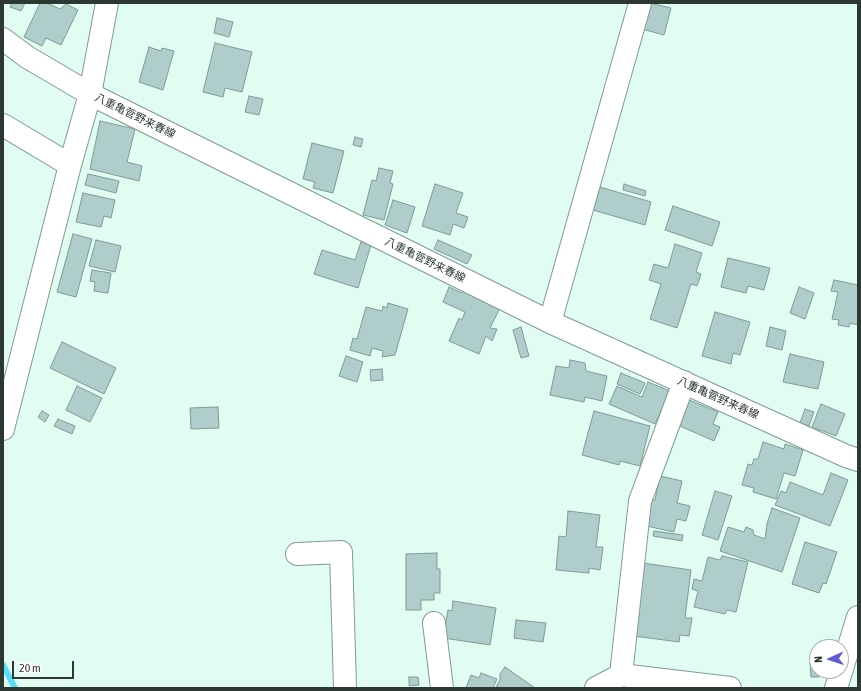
<!DOCTYPE html>
<meta charset="utf-8">
<style>
body{margin:0}
#map{position:relative;width:861px;height:691px;overflow:hidden;background:#e1fdf1;font-family:"Asap Condensed",sans-serif}
canvas{display:block}
.frame{position:absolute;inset:0;border:4px solid #2d3833;pointer-events:none}
.north{position:absolute;left:809px;top:639px;width:40px;height:40px;box-sizing:border-box;background:#fff;border:1px solid #abafad;border-radius:50%;rotate:267deg;font-size:11px;font-weight:700;line-height:16px;text-align:center;color:#2d3833}
.north::after{content:'';display:block;margin:auto;width:14px;height:18px;background:#5c5bd3;clip-path:polygon(50% 0,100% 100%,50% 72%,0 100%)}
.scale{position:absolute;left:12px;top:661px;width:62px;height:18px;box-sizing:border-box;border:2px solid #2d3833;border-top:0;padding-left:5px;font-size:12px;line-height:14px;white-space:nowrap;color:#2d3833;-webkit-text-stroke:3px #fff;paint-order:stroke}
</style>
<div id="map">
<canvas width="861" height="691"></canvas>
<div class="frame"></div>
<div class="north">N</div>
<div class="scale">20 m</div>
</div>
<script>
const ctx = document.querySelector('canvas').getContext('2d');
ctx.lineJoin = 'round';
const toPath = rows => new Path2D(rows.map(r => 'M' + r).join(''));
function trace(path, color, width, dash) { ctx.strokeStyle = color; ctx.lineWidth = width; ctx.lineCap = dash ? 'butt' : 'round'; ctx.setLineDash(dash || []); ctx.stroke(path); }
function fillPath(path, color) { ctx.fillStyle = color; ctx.fill(path, 'evenodd'); }
function label(font, color, halo, rows, align = 'center') {
  ctx.font = font + ' "Asap Condensed","Noto Sans JP",sans-serif'; ctx.lineWidth = 3.5; ctx.setLineDash([]); ctx.textBaseline = 'middle'; ctx.strokeStyle = halo; ctx.fillStyle = color; for (const [text, x, y, turn = 0] of rows) {
    ctx.save(); ctx.translate(x, y); ctx.rotate((+turn || 0) * Math.PI / 180); ctx.textAlign = isNaN(turn) ? turn : align; if (halo) ctx.strokeText(text, 0, 0); ctx.fillText(text, 0, 0); ctx.restore();
  }
}
const stream = toPath([
 [3,665,15,688]
]);
const building = toPath([
 [12,3,25,3,21,11,10,7,12,3],
 [40,3,47,3,60,9,66,4,78,10,61,45,46,38,42,46,24,37,40,3],
 [650,3,671,8,664,35,642,29,650,3],
 [217,18,233,22,229,37,214,33,217,18],
 [215,43,252,52,242,92,225,88,223,97,203,92,215,43],
 [149,47,161,51,162,48,174,51,163,90,139,82,149,47],
 [249,96,263,99,259,115,245,112,249,96],
 [100,121,135,129,127,162,142,166,139,181,90,169,100,121],
 [355,137,363,139,361,147,353,145,355,137],
 [312,143,344,151,333,193,313,188,315,182,303,179,312,143],
 [379,168,393,171,390,183,393,184,384,220,363,215,372,180,376,181,379,168],
 [88,174,119,181,116,193,85,185,88,174],
 [435,184,463,193,456,213,468,217,464,228,453,224,450,235,422,226,435,184],
 [624,184,646,191,645,196,623,190,624,184],
 [600,187,651,202,645,225,593,210,600,187],
 [83,193,115,200,111,218,104,216,101,227,76,222,83,193],
 [393,200,415,207,407,233,385,225,393,200],
 [673,206,720,222,712,246,665,230,673,206],
 [73,234,92,239,76,297,57,292,73,234],
 [96,240,121,246,115,272,89,266,96,240],
 [438,240,472,255,467,264,434,249,438,240],
 [361,242,371,245,358,288,314,274,322,250,355,260,361,242],
 [675,244,702,253,696,272,701,274,697,286,691,284,677,328,650,319,661,284,649,280,654,264,668,268,675,244],
 [728,258,770,268,764,290,748,286,746,293,721,287,728,258],
 [92,270,111,273,108,293,94,291,95,282,90,281,92,270],
 [834,280,858,285,858,325,850,323,849,327,838,325,839,320,832,319,838,292,831,291,834,280],
 [449,287,462,293,465,289,501,306,490,328,497,329,492,341,486,336,479,354,449,341,459,318,462,320,465,312,443,302,449,287],
 [799,287,814,293,805,319,790,313,799,287],
 [388,303,408,309,395,355,382,357,383,351,372,348,370,356,350,350,353,338,357,339,366,307,382,311,383,306,387,308,388,303],
 [715,312,750,322,740,355,733,353,731,364,702,356,715,312],
 [521,327,529,356,521,358,513,330,521,327],
 [770,327,786,331,782,350,766,346,770,327],
 [62,342,116,368,104,394,50,368,62,342],
 [790,354,824,362,818,389,783,382,790,354],
 [346,356,363,362,357,382,339,376,346,356],
 [570,360,585,363,586,371,607,376,602,401,585,397,584,402,550,395,556,366,569,368,570,360],
 [382,369,383,380,371,381,370,370,382,369],
 [621,373,645,383,640,394,617,384,621,373],
 [648,382,670,391,655,424,609,404,617,386,642,397,648,382],
 [77,386,102,398,90,422,66,410,77,386],
 [682,397,718,412,713,424,720,427,714,441,671,422,682,397],
 [821,404,845,414,836,436,812,427,821,404],
 [218,407,219,428,191,429,190,408,218,407],
 [805,409,814,412,809,426,800,423,805,409],
 [42,411,49,415,45,422,38,417,42,411],
 [594,411,650,426,640,466,620,461,619,465,582,455,594,411],
 [58,419,75,426,72,434,54,426,58,419],
 [763,442,784,449,785,444,803,450,795,476,784,473,776,499,753,492,754,488,742,485,748,464,752,465,754,459,758,459,763,442],
 [831,473,848,480,830,526,775,505,781,491,786,493,790,482,823,495,831,473],
 [660,476,682,481,677,503,690,506,686,521,677,519,674,532,642,525,648,499,655,500,660,476],
 [715,491,732,496,718,540,702,535,715,491],
 [772,508,800,518,782,572,720,551,728,527,744,532,746,527,753,530,754,535,765,539,767,524,772,508],
 [568,511,600,515,596,547,603,547,600,570,589,568,589,573,556,570,559,536,566,537,568,511],
 [654,531,683,535,682,541,653,536,654,531],
 [805,542,837,552,826,584,823,583,819,593,792,584,805,542],
 [437,553,437,569,440,569,440,593,434,593,434,600,421,600,421,610,406,610,406,554,437,553],
 [722,556,748,562,736,612,727,610,725,614,694,607,698,591,692,589,694,579,702,581,708,557,720,560,722,556],
 [643,563,691,570,685,618,692,618,689,636,680,635,679,642,634,636,643,563],
 [453,601,496,608,490,645,443,638,448,610,452,611,453,601],
 [516,620,546,623,543,642,514,638,516,620],
 [810,663,817,663,817,671,819,671,819,677,811,677,810,663],
 [505,667,535,688,498,688,496,687,500,680,500,674,505,667],
 [481,673,497,679,493,688,466,688,471,675,479,678,481,673],
 [409,677,418,677,419,685,409,686,409,677]
]);
const minor = toPath([
 [3,125,70,165],
 [550,322,640,3],
 [3,429,70,165,90,94,107,3],
 [297,554,341,552,345,688],
 [434,623,442,688],
 [621,675,640,501,684,382],
 [596,688,621,675,730,688],
 [836,688,858,617]
]);
const major = toPath([
 [3,39,27,57,90,94,550,322,846,456,858,460]
]);
const streetNames = [
 ["八重亀菅野来春線",135,116,26],
 ["八重亀菅野来春線",425,260,26],
 ["八重亀菅野来春線",718,398,24]
];
trace(stream, '#57dff9', 6);
fillPath(building, '#afcecb');
trace(building, '#7d9a98', 1);
trace(minor, '#819b90', 24);
trace(major, '#819b90', 24);
trace(minor, '#fff', 22);
trace(major, '#fff', 22);
label('11px', '#2d3833', '#fff', streetNames);
</script>
